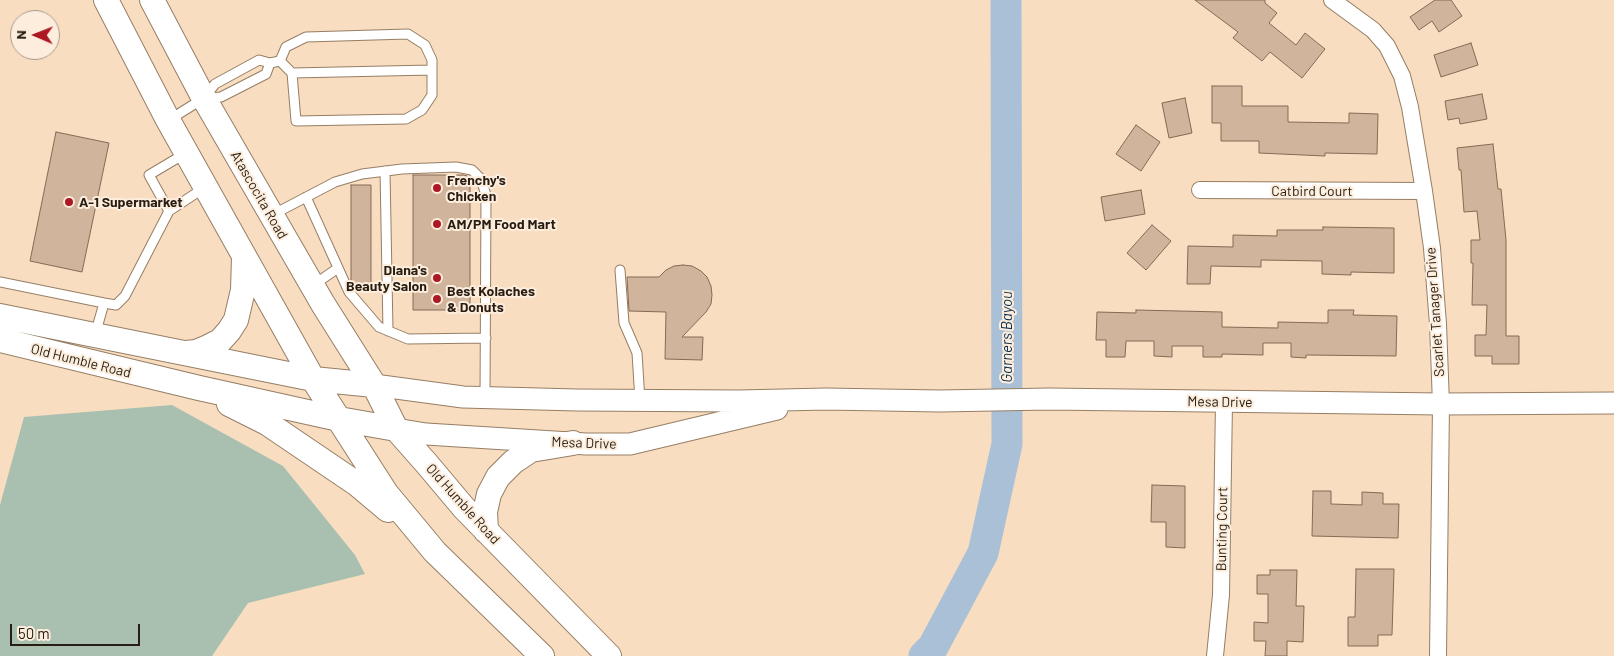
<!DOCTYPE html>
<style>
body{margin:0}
#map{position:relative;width:1614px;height:656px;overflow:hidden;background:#f8ddc1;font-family:Barlow,sans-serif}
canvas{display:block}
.north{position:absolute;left:10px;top:10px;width:50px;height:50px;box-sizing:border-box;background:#fdeddc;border:1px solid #a79a8c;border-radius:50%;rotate:271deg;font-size:14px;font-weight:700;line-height:20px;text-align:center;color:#271d13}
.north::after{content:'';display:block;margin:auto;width:18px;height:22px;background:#ac1823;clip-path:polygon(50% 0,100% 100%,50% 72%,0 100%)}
.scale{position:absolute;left:10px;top:624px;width:130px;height:22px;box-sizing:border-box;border:2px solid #271d13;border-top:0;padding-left:6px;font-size:15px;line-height:18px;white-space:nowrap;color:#271d13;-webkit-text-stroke:4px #fdeddc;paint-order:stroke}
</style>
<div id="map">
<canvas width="1614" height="656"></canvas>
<div class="north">N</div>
<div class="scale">50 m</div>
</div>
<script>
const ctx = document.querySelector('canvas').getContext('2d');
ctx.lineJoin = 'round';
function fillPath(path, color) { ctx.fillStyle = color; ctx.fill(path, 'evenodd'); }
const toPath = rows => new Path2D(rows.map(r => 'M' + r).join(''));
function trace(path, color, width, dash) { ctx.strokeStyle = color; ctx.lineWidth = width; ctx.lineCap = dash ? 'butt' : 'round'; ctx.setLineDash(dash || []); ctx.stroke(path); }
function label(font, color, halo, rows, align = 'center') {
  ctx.font = font + ' Barlow,sans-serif'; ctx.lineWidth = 4; ctx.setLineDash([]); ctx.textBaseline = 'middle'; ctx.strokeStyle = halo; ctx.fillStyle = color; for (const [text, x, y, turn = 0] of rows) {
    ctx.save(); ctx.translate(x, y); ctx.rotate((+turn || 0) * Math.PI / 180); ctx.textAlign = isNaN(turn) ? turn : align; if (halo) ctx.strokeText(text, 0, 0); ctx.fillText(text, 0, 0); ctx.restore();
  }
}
const green = toPath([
 [172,405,283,466,355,555,365,574,248,603,212,656,0,656,0,505,24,417]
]);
const river = toPath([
 [924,656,933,647,983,553,1007,444,1006,0]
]);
const building = toPath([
 [1195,0,1265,0,1265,3,1277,13,1269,23,1296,45,1305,33,1325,49,1302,78,1270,52,1262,61,1233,38,1238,32,1195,0],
 [1435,0,1451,0,1462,16,1439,32,1432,21,1419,30,1410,17,1435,0],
 [1471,43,1478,65,1441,77,1434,55,1471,43],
 [1212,86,1242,86,1242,106,1288,106,1288,122,1349,123,1349,113,1378,114,1377,154,1325,153,1325,156,1259,153,1259,141,1221,141,1221,123,1212,123,1212,86],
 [1482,94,1487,119,1460,124,1459,118,1448,120,1445,101,1482,94],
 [1185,98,1192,133,1169,138,1162,103,1185,98],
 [1136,125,1160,142,1141,171,1116,154,1136,125],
 [56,132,109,143,82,272,30,261,56,132],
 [1493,144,1498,189,1501,189,1506,240,1506,336,1519,336,1519,364,1492,364,1492,356,1475,356,1475,335,1486,335,1487,305,1472,305,1473,263,1471,263,1471,240,1480,240,1477,211,1464,212,1461,170,1459,170,1457,148,1493,144],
 [413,175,464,175,470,177,470,310,413,310,413,175],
 [351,185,371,185,371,284,352,284,351,282,351,185],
 [1141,190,1145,214,1105,221,1101,197,1141,190],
 [1152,225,1171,241,1146,270,1127,253,1152,225],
 [1323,227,1394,228,1394,273,1351,272,1351,275,1322,274,1322,261,1261,260,1261,267,1211,266,1210,284,1187,284,1188,246,1233,247,1233,235,1277,236,1277,230,1323,230,1323,227],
 [683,265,692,266,701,271,707,277,711,286,712,295,711,304,706,312,682,337,703,337,702,360,665,359,666,312,629,311,627,277,659,277,666,270,674,266,683,265],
 [1136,310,1222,312,1222,327,1278,328,1278,322,1328,323,1328,310,1354,310,1353,315,1397,316,1396,356,1306,355,1306,358,1291,357,1291,343,1263,343,1263,355,1222,354,1222,357,1203,357,1203,346,1172,346,1172,357,1154,356,1154,341,1126,341,1125,357,1106,357,1106,340,1096,340,1097,312,1136,313,1136,310],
 [1152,485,1185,486,1185,548,1166,547,1166,522,1151,522,1152,485],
 [1313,491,1331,491,1331,504,1362,505,1362,492,1383,493,1383,504,1399,504,1398,538,1312,536,1313,491],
 [1356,569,1394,569,1392,635,1378,635,1378,646,1348,646,1348,617,1355,617,1356,569],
 [1270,570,1297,570,1296,606,1304,606,1303,642,1287,641,1287,656,1265,656,1266,641,1254,641,1254,622,1268,623,1268,594,1257,594,1257,575,1270,575,1270,570]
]);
const service = toPath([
 [270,63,280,61,292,73,296,121,406,119,422,110,432,95,432,60,425,45,408,34,306,37,286,47,280,61],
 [292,73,432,70],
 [169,120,204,98,215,84,259,60,270,63,266,74,221,97,207,98],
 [385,171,388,331],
 [306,197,349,292,379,327,408,339,486,338],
 [169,211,149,175,186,153],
 [272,215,335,182,362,174,402,169,456,167,472,170,481,179,486,195,485,397],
 [620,270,624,323,637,353,640,401],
 [0,282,104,303,95,335],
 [312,286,338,268],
 [104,303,116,305,125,296,169,211,204,188]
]);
const minor = toPath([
 [1332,0,1373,30,1387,46,1402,76,1410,107,1424,191,1432,248,1438,324,1441,404,1438,656],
 [1200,190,1424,191],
 [1215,656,1221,595,1224,402]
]);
const tertiary = toPath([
 [374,385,463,397,577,400,739,401,826,399,940,401,1049,399,1441,404,1614,403],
 [396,429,426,434,586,444,630,444,777,409]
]);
const secondary = toPath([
 [106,0,168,120,313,379,386,493,435,552,542,656],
 [152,0,201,93,323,304,374,385,396,429,427,464,464,508,609,656],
 [0,316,313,379,374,385],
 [0,340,199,388,339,419,396,429],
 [186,353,196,352,208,347,220,341,229,331,236,320,243,290,244,257],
 [229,404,267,423,357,484,388,510],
 [486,531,485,512,489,494,498,477,513,462,531,450,573,443]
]);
const markers = [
 [437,188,5,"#ac1823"],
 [69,202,5,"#ac1823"],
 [437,224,5,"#ac1823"],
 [437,278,5,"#ac1823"],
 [437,299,5,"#ac1823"]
];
const poiNames = [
 ["Frenchy's",447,180],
 ["Chicken",447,196],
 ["A-1 Supermarket",79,202],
 ["AM/PM Food Mart",447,224],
 ["Diana's",427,270,"right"],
 ["Beauty Salon",427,286,"right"],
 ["Best Kolaches",447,291],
 ["& Donuts",447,307]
];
const streetNames = [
 ["Catbird Court",1312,191],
 ["Atascocita Road",259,195,60],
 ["Scarlet Tanager Drive",1435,312,-94],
 ["Old Humble Road",81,361,14],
 ["Mesa Drive",1220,402,1],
 ["Mesa Drive",584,443,2],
 ["Old Humble Road",463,504,48],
 ["Bunting Court",1222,529,-89]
];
const waterNames = [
 ["Garners Bayou",1007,337,-90]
];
fillPath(green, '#a9c0b1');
trace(river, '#aac0d7', 31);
fillPath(building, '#d1b49c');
trace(building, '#856a54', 1);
trace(service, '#967e64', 11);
trace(minor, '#967e64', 18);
trace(tertiary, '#967e64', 23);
trace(secondary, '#967e64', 26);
trace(service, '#fff', 9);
trace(minor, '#fff', 16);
trace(tertiary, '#fff', 21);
trace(secondary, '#fff', 24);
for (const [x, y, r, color] of markers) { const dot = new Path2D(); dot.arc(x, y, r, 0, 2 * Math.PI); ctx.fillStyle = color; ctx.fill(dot); trace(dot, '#fdeddc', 2); }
label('bold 14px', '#271d13', '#fdeddc', poiNames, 'left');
label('14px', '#271d13', '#fdeddc', streetNames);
label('italic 15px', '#103454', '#fdeddc', waterNames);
</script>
